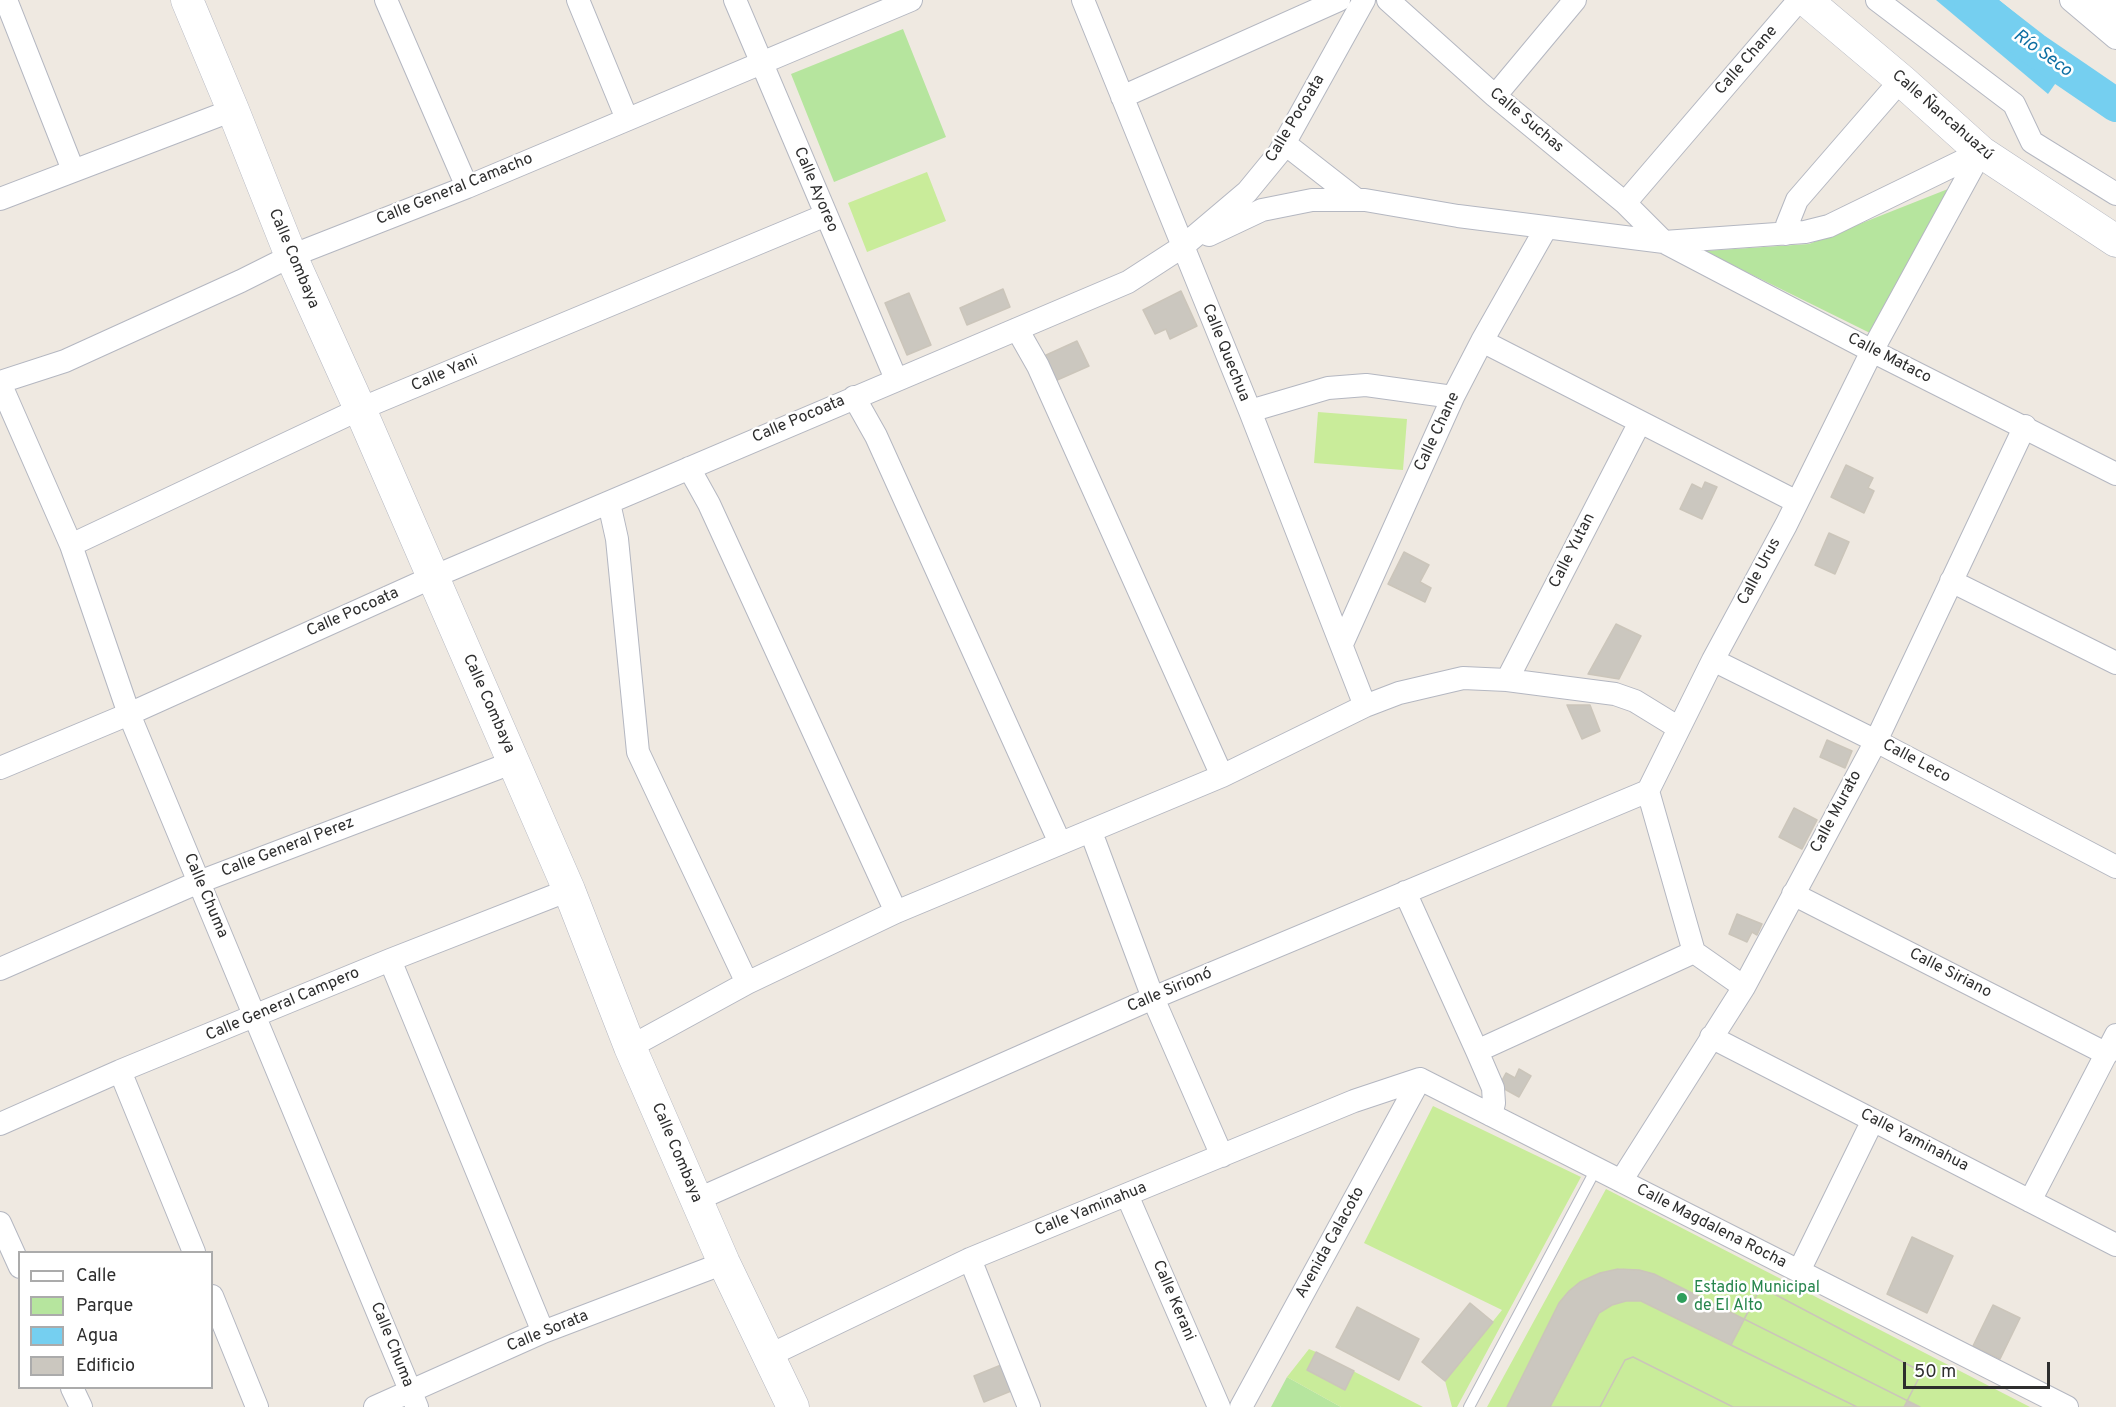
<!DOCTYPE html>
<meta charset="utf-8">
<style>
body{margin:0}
#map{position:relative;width:2116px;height:1407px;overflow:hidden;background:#efe9e1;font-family:Overpass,sans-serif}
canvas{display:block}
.legend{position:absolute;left:18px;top:1251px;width:195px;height:138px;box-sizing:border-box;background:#fff;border:2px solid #ababab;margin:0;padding:8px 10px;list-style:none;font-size:18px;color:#2e2e2e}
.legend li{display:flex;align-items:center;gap:12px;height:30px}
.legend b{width:30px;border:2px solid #ababab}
.scale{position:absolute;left:1903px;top:1362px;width:147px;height:27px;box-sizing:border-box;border:3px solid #2e2e2e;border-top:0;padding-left:8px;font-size:18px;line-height:21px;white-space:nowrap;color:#2e2e2e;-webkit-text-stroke:4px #fff;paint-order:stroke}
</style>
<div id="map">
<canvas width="2116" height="1407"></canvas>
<ul class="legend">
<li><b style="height:8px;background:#fff"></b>Calle</li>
<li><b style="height:16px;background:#b6e59e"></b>Parque</li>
<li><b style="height:16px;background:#75cff0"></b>Agua</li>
<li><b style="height:16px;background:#cbc7bf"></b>Edificio</li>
</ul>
<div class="scale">50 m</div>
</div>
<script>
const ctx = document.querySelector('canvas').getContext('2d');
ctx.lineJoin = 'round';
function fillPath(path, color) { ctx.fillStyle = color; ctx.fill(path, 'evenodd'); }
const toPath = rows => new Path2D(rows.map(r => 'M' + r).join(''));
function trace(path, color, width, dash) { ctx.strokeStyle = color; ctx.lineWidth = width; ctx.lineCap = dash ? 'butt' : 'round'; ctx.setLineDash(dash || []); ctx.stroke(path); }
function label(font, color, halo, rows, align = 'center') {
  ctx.font = font + ' Overpass,sans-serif'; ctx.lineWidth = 5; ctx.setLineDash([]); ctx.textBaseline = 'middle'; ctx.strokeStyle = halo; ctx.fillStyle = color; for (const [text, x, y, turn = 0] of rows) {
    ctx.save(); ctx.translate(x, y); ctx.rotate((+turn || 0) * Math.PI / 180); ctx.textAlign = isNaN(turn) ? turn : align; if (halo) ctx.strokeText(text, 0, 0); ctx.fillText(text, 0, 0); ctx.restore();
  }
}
const green = toPath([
 [903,29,946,137,834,182,791,74],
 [1953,187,1872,334,1704,251,1809,244],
 [1287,1377,1341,1407,1271,1407]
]);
const pitch = toPath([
 [927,172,946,221,867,252,848,203],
 [1318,412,1407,419,1403,470,1314,463],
 [1433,1106,1581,1177,1457,1407,1452,1407,1445,1381,1502,1310,1364,1243],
 [1606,1189,2030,1407,1487,1407],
 [1309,1349,1316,1352,1423,1407,1341,1407,1287,1377]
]);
const water = toPath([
 [1936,0,1999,0,2072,60,2048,94]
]);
const river = toPath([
 [1971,0,2034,49,2116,105]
]);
const building = toPath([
 [1003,289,1010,307,967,325,960,308,1003,289],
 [1181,291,1197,326,1170,339,1166,329,1155,334,1143,310,1181,291],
 [909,293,931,345,907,355,885,303,909,293],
 [1077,341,1089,366,1055,381,1044,356,1077,341],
 [1846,465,1873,478,1868,488,1874,491,1864,513,1831,497,1846,465],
 [1705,482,1717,487,1702,519,1680,509,1692,484,1702,489,1705,482],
 [1829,533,1849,542,1835,574,1815,565,1829,533],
 [1404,552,1429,565,1420,582,1431,588,1425,602,1388,584,1404,552],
 [1616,624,1641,636,1619,679,1588,674,1616,624],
 [1567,705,1590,705,1600,731,1582,739,1567,705],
 [1827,740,1852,751,1845,768,1820,757,1827,740],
 [1794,808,1817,820,1802,849,1779,837,1794,808],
 [1737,914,1762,924,1757,935,1752,932,1747,942,1729,934,1737,914],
 [1519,1069,1531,1076,1519,1097,1499,1086,1506,1073,1515,1078,1519,1069],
 [1912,1237,1953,1256,1927,1313,1887,1294,1912,1237],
 [1618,1269,1639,1270,1654,1274,1744,1319,1761,1287,1922,1372,1907,1401,1920,1407,1733,1407,1633,1357,1625,1360,1600,1407,1507,1407,1559,1303,1569,1291,1580,1282,1600,1273,1618,1269],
 [1618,1269,1639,1270,1654,1274,1920,1407,1733,1407,1633,1357,1625,1360,1600,1407,1507,1407,1559,1303,1569,1291,1580,1282,1600,1273,1618,1269],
 [1618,1269,1639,1270,1654,1274,1920,1407,1857,1407,1641,1301,1626,1301,1612,1305,1599,1313,1550,1407,1507,1407,1559,1303,1569,1291,1580,1282,1600,1273,1618,1269],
 [1761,1287,1922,1372,1904,1407,1857,1407,1731,1345,1761,1287],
 [1470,1303,1493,1322,1445,1381,1422,1362,1470,1303],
 [1993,1305,2020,1318,2000,1359,1973,1346,1993,1305],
 [1357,1307,1419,1339,1399,1380,1336,1347,1357,1307],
 [1316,1352,1354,1371,1345,1390,1307,1370,1316,1352],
 [1006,1363,1016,1389,984,1402,974,1376,1006,1363]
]);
const lane = toPath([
 [1469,1407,1596,1169]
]);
const street = toPath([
 [6,0,73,170],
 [386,0,467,187],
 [578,0,627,119],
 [735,0,896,379],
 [1083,0,1250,411,1365,706],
 [1388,0,1495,96,1625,203,1664,242,1872,351,2116,474],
 [1877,0,2014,104,2032,142,2116,194],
 [2071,0,2116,38],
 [1495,96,1575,0],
 [1122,97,1339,0],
 [1284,143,1357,200],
 [0,199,233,110],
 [1625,203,1799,0],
 [1786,234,1787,225,1797,200,1901,80],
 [1209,235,1262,210,1312,200,1365,200,1458,216,1664,242,1805,232,1829,226,1981,152],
 [1017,329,1038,366,1222,776],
 [1482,341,1797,502],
 [0,382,65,361,241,281,291,256,467,187,911,0],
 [0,383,71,545,129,714,417,1407],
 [854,397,876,436,1060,843],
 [1250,411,1328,388,1366,385,1453,397],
 [689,468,709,504,896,912],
 [609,503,617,539,638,752,747,983],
 [71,545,360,409,826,215],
 [1951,581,2116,663],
 [1342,644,1453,397,1482,341,1546,228],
 [1713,660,1876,741,2116,867],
 [1507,680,1640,422],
 [0,768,129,714,433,577,1128,282,1182,247,1247,192,1279,153,1364,0],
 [1091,832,1153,998,1222,1156],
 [1405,892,1477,1051,1493,1088,1494,1103,1491,1115],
 [1793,894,2107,1054],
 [390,960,543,1332],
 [0,969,199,882,514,762],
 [1744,987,1694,952,1648,791,1713,660,1786,525,1872,351,1981,152],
 [1711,1037,2116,1245],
 [630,1047,747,983,896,912,1222,776,1365,706,1399,693,1463,678,1507,680,1615,694,1635,701,1679,728],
 [1477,1051,1694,952],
 [120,1071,194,1252],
 [1420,1079,2067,1407],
 [0,1124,120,1071,390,960,569,890],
 [1621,1181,1744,987,1876,741,2025,426],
 [1127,1195,1219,1407],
 [696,1200,1153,998,1648,791],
 [2030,1201,2116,1035],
 [0,1223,20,1267],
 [970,1259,1029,1407],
 [1799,1271,1873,1120],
 [212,1296,257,1407],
 [768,1356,970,1259,1354,1101,1420,1079],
 [72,1388,81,1407],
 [375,1407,543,1332,724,1263],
 [1241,1407,1420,1079]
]);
const secondary = toPath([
 [187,0,233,110,291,256,360,409,569,890,630,1047,724,1263,793,1407],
 [1806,0,1901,80,1981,152,2116,241],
 [2095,0,2116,18]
]);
const markers = [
 [1682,1298,6,"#2e9e5b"]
];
const streetNames = [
 ["Calle Chane",1747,61,-49],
 ["Calle Ñancahuazú",1942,116,41],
 ["Calle Pocoata",1296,119,-59],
 ["Calle Suchas",1526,121,40],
 ["Calle General Camacho",455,190,-22],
 ["Calle Ayoreo",815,190,67],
 ["Calle Combaya",293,259,67],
 ["Calle Quechua",1225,353,68],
 ["Calle Mataco",1889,359,27],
 ["Calle Yani",445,374,-23],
 ["Calle Pocoata",799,420,-23],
 ["Calle Chane",1438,432,-65],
 ["Calle Yutan",1573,551,-63],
 ["Calle Urus",1760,572,-62],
 ["Calle Pocoata",353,613,-24],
 ["Calle Combaya",488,704,66],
 ["Calle Leco",1916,762,28],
 ["Calle Murato",1837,812,-62],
 ["Calle General Perez",288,848,-21],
 ["Calle Chuma",205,896,67],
 ["Calle Siriano",1950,974,27],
 ["Calle Sirionó",1170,991,-23],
 ["Calle General Campero",283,1005,-23],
 ["Calle Yaminahua",1914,1141,27],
 ["Calle Combaya",676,1153,67],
 ["Calle Yaminahua",1091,1210,-22],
 ["Calle Magdalena Rocha",1711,1227,27],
 ["Avenida Calacoto",1331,1243,-61],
 ["Calle Kerani",1173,1301,67],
 ["Calle Sorata",548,1332,-22],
 ["Calle Chuma",391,1345,68]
];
const leisureNames = [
 ["Estadio Municipal",1694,1289],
 ["de El Alto",1694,1307]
];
const waterNames = [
 ["Río Seco",2042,54,36]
];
fillPath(green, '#b6e59e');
fillPath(pitch, '#c9ec9a');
fillPath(water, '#75cff0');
trace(river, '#75cff0', 34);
fillPath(building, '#cbc7bf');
trace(building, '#cbc5ba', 1.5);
trace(lane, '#b4b7c1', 12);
trace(street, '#b4b7c1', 24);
trace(secondary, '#b4b7c1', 33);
trace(lane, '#fff', 10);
trace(street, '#fff', 22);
trace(secondary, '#fff', 32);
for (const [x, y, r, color] of markers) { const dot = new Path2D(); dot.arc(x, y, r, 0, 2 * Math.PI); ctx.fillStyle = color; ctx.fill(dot); trace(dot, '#fff', 2); }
label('16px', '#2e2e2e', '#fff', streetNames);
label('16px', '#27864d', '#fff', leisureNames, 'left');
label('italic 18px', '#0d6fa3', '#fff', waterNames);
</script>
